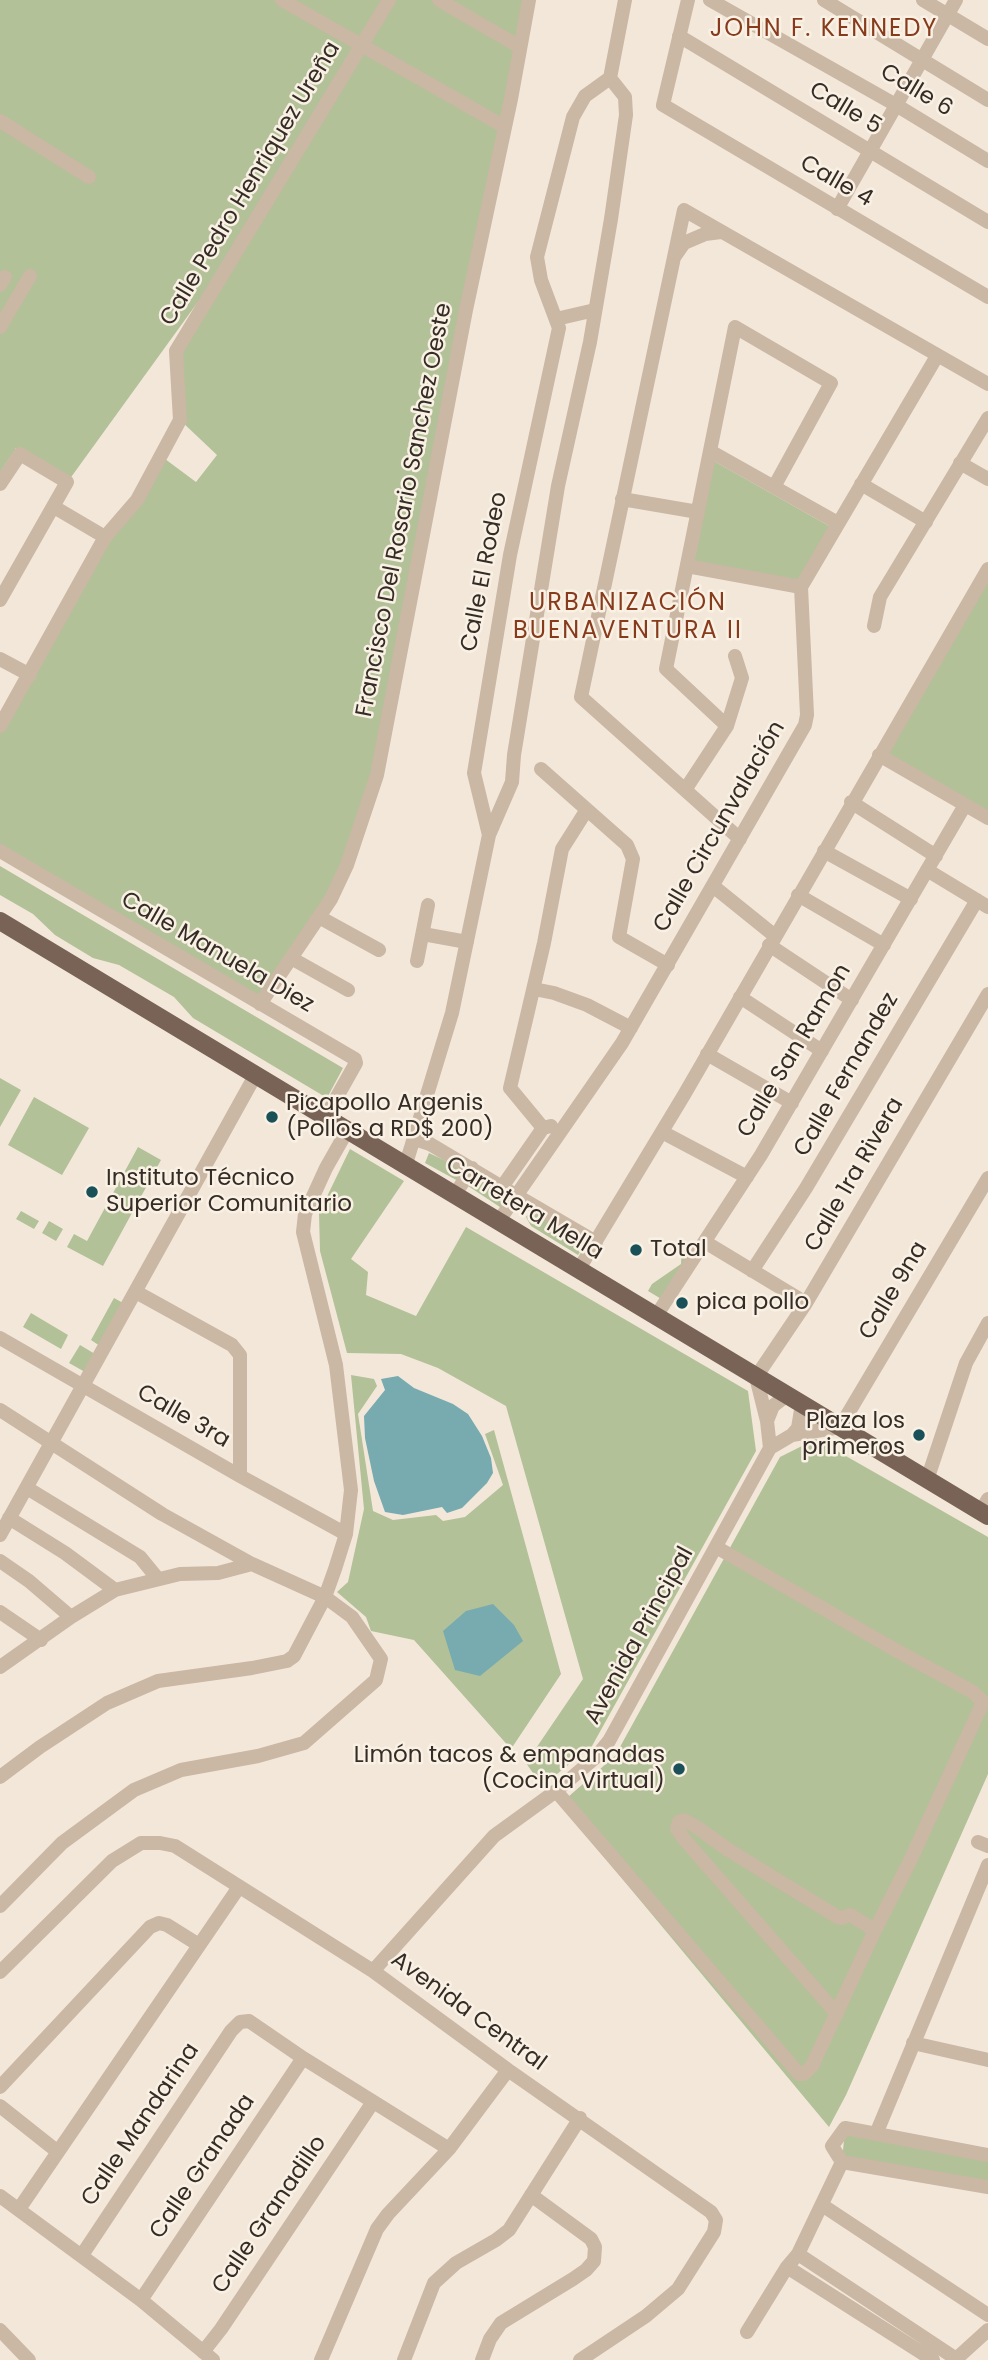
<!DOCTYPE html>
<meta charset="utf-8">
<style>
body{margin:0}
canvas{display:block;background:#f2e7d9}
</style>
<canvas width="988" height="2360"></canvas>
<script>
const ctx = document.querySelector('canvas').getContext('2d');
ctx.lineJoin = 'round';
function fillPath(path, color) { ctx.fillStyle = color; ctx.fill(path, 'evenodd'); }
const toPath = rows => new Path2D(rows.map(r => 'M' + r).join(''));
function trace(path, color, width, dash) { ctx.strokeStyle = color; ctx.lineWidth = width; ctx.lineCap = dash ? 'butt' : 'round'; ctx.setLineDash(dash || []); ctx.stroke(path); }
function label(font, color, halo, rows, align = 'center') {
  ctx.font = font + ' Poppins,sans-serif'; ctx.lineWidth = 5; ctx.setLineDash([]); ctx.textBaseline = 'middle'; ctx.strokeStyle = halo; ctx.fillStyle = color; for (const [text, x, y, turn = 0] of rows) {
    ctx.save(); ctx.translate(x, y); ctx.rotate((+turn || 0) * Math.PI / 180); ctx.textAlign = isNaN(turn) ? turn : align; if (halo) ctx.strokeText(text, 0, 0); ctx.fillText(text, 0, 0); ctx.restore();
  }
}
const green = toPath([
 [0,0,531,0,377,775,347,865,260,1004,0,850,0,726,161,456,196,482,217,455,180,420,176,351,237,248,69,480,16,448,0,472],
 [712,460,831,527,797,581,694,562],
 [988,579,988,812,885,752],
 [0,866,343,1068,327,1098,193,1018,174,997,119,965,93,958,55,935,33,914,0,895],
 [0,1078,21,1090,0,1127],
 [34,1097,89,1128,62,1175,8,1145],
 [138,1147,161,1160,103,1266,67,1247,74,1234,87,1241],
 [350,1149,404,1181,351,1259,368,1272,366,1295,416,1316,466,1227,748,1391,756,1451,592,1746,542,1786,526,1763,583,1679,506,1406,438,1368,401,1354,347,1353,320,1251,319,1213],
 [429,1153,467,1171,460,1182,425,1163],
 [471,1173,511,1198,503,1209,465,1184],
 [21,1211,39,1221,34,1229,16,1219],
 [530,1211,587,1241,578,1255,531,1226,526,1217],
 [49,1221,63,1229,56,1241,42,1233],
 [682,1248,691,1254,663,1300,648,1291,652,1284,681,1264],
 [114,1298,123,1303,100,1346,91,1340],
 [31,1313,68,1335,61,1349,23,1327],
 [80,1345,95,1354,85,1372,69,1363],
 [351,1375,374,1379,377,1386,358,1414,373,1511,393,1520,436,1515,443,1521,465,1517,503,1485,485,1434,494,1430,561,1674,511,1749,414,1640,371,1631,366,1617,337,1592,348,1582,364,1509],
 [816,1439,988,1537,988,1774,846,2095,829,2127,560,1804,615,1756,780,1457],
 [845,2128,988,2155,988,2187,842,2162]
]);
const water = toPath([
 [398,1376,414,1388,453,1404,468,1414,482,1436,491,1458,493,1473,487,1483,462,1508,447,1513,442,1507,403,1515,385,1512,374,1481,365,1438,364,1416,385,1390,381,1379],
 [493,1604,514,1625,523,1641,480,1676,455,1670,443,1631,466,1611]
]);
const minor = toPath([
 [282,0,505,127],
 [439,0,520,47],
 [688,0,663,105,988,297],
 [710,0,896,105,988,161],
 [824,0,988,100],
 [923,0,988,39],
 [679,36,988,222],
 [0,121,89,177],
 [837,209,956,0],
 [675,256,684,243,705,234,721,232],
 [0,285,5,277],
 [556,319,595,310],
 [0,327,30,276],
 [710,451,838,523],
 [960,463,988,479],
 [0,484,20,454,67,482,0,600],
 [861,484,926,522],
 [622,499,698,512],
 [54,507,105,537],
 [687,566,801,587],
 [874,626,880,597,988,418],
 [0,659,30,675],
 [0,726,105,537,137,500,180,420,176,351,389,0],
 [727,726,666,669,735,327,831,383,774,487],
 [879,755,988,818],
 [541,769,627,845,633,859,619,937,668,965],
 [685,790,727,726,742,678,735,656],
 [851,802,936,856],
 [489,835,512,782,514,755,558,486,590,342,611,219,626,115,625,97,610,78],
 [740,839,581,697,684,210,988,384],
 [0,851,355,1059,356,1063,325,1118],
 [824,851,911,899],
 [927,870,988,907],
 [713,886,775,936],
 [798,895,884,945],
 [319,917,379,950],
 [423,934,467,942],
 [769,945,852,1000],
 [291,958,348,990],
 [417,961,428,905],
 [534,989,554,993,587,1005,631,1028],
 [740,997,822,1051],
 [260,1004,331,899,347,865,377,775,466,310,511,99,529,0],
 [707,1054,792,1103],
 [551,1126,543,1128,502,1187,596,1242],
 [543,1128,510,1088,544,943,562,849,586,811],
 [662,1132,747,1177],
 [415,1139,430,1144,502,1187],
 [405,1167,452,1013,489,835,474,773,510,555,559,328,541,280,537,257,573,117,585,96,610,78,625,0],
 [454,1196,472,1168],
 [498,1222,622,1043,805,725,807,715,801,587,937,356],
 [705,1242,806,1303],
 [579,1269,684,1095,988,569],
 [752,1271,806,1188,977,900],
 [136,1292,232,1345,240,1355,240,1476],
 [656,1316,761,1155,965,805],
 [0,1338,240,1476,346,1534],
 [0,1410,162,1514,252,1564,325,1597,352,1617,381,1659,376,1680,304,1743,258,1756,181,1770,134,1790,62,1843,0,1906],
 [767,1421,773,1406,787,1395],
 [792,1435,840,1427,988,1178],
 [770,1448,767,1421,756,1377,806,1303,988,994],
 [927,1480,966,1363,988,1323],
 [27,1488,140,1557,158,1579],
 [981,1511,988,1499],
 [9,1518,65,1553,115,1590],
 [0,1535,256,1074],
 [716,1547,899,1652,973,1692,983,1702,910,1861,875,1930,850,1915,842,1918,836,1916,727,1849,698,1828,684,1820,679,1822,677,1829,684,1839,837,2014],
 [0,1561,29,1581,71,1617],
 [0,1612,41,1640],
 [0,1667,71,1617,115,1590,180,1574,218,1573,252,1564],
 [0,1777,40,1747,107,1703,158,1681,252,1668,287,1661,294,1656,325,1597,335,1569,346,1534,351,1490,336,1365,303,1232,305,1214,326,1168,347,1131],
 [556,1791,799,2074,804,2074,812,2066,875,1930],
 [978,1842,988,1846],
 [373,1971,494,1836,556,1791,596,1757,609,1741,770,1448,792,1435,798,1428,802,1404],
 [0,1972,112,1861,141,1843,160,1843,175,1846,373,1971,508,2070,711,2212,716,2220,714,2232,678,2289,646,2316,580,2360],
 [913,2043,988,2060],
 [0,2087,150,1927,159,1923,167,1925,199,1945],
 [0,2106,58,2152],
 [876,2134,988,1865],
 [988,2155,845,2128,832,2146,842,2162,988,2187],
 [0,2196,141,2300,213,2360],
 [822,2205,988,2315],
 [19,2209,239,1887],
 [798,2254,958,2360],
 [82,2255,231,2031,240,2022,249,2021,303,2058,449,2149],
 [787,2267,933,2360],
 [141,2300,303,2058],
 [0,2330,29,2360],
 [747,2332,787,2267,798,2254,842,2162],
 [203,2352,221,2329,373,2102],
 [321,2360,377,2229,388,2214,449,2149,508,2070],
 [404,2360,434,2283,456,2263,496,2240,509,2230,580,2118],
 [482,2360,490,2339,501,2323,573,2279,586,2270,594,2261,595,2247,591,2239,531,2195],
 [955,2360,988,2330]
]);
const major = toPath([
 [0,921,988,1516]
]);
const markers = [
 [272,1117,7,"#1a5158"],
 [92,1192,7,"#1a5158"],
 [636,1250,7,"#1a5158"],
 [682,1303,7,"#1a5158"],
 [919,1435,7,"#1a5158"],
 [679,1769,7,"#1a5158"]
];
const streetNames = [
 ["Calle 6",916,91,31],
 ["Calle 5",845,109,31],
 ["Calle 4",836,182,30],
 ["Calle Pedro Henriquez Ureña",251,184,-59],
 ["Francisco Del Rosario Sanchez Oeste",405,510,-79],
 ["Calle El Rodeo",485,572,-79],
 ["Calle Circunvalación",720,827,-60],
 ["Calle Manuela Diez",217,953,30],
 ["Calle San Ramon",795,1051,-59],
 ["Calle Fernandez",847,1075,-60],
 ["Calle 1ra Rivera",855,1175,-60],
 ["Carretera Mella",524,1209,31],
 ["Calle 9na",894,1291,-59],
 ["Calle 3ra",183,1417,30],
 ["Avenida Principal",640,1636,-61],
 ["Avenida Central",468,2012,36],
 ["Calle Mandarina",141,2125,-56],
 ["Calle Granada",203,2167,-56],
 ["Calle Granadillo",270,2215,-56]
];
const poiNames = [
 ["Picapollo Argenis",286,1104],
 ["(Pollos a RD$ 200)",286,1130],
 ["Instituto Técnico",106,1179],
 ["Superior Comunitario",106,1205],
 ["Total",650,1250],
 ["pica pollo",696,1303],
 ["Plaza los",905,1422,"right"],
 ["primeros",905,1448,"right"],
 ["Limón tacos & empanadas",665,1756,"right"],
 ["(Cocina Virtual)",665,1782,"right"]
];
const neighbourhoodNames = [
 ["JOHN F. KENNEDY",824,30],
 ["URBANIZACIÓN",628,604],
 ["BUENAVENTURA II",628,632]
];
fillPath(green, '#b2c198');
fillPath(water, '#77abb0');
trace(minor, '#cab7a4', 14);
trace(major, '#786356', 18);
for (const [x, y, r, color] of markers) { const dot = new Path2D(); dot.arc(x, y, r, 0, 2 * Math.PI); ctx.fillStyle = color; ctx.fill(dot); trace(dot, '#faf1e5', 2.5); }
label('23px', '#362c26', '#faf1e5', streetNames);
label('23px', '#362c26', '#faf1e5', poiNames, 'left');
ctx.letterSpacing = '2px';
label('24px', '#873b1c', '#faf1e5', neighbourhoodNames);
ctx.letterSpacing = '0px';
</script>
